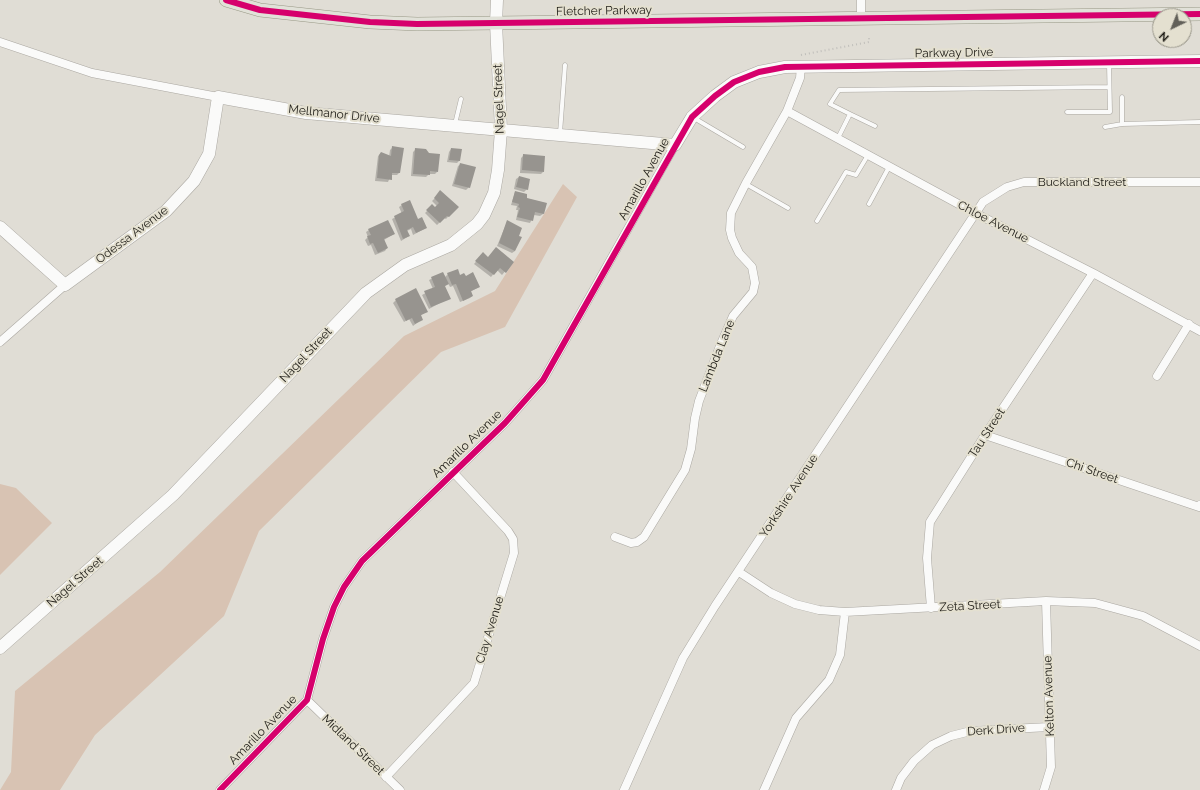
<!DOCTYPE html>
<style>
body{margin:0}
#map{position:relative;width:1200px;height:790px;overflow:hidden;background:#e0ddd5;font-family:Raleway,sans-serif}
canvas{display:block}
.north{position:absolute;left:1152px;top:8px;width:40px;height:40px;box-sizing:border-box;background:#e4e0d0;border:1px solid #959286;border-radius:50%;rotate:223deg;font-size:11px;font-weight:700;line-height:16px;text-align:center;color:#1e1c16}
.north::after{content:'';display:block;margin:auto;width:14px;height:18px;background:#626059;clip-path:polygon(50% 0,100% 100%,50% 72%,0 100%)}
</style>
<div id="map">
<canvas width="1200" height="790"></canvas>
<div class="north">N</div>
</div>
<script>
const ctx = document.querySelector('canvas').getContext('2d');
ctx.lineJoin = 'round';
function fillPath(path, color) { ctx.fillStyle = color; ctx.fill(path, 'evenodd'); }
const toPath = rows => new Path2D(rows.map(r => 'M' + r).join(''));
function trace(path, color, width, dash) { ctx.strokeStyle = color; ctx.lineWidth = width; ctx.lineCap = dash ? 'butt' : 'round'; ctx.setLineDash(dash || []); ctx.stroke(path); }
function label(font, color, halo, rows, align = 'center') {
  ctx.font = font + ' Raleway,sans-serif'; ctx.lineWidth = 4; ctx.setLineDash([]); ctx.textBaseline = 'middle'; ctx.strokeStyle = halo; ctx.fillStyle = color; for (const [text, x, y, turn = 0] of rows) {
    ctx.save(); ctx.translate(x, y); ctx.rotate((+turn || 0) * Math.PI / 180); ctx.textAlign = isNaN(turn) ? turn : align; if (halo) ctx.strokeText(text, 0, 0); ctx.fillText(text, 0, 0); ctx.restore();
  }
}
const green = toPath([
 [563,184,577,197,505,327,441,352,259,531,224,616,95,735,60,790,0,790,11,772,15,691,160,572,404,336,495,291],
 [0,484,16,488,52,523,0,575]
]);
const shadow = toPath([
 [392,148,399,173,397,175,391,175,388,182,375,181,378,156,381,153,389,157,390,150],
 [416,149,437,172,435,174,429,174,426,177,411,176,413,152],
 [451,149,461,150,459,161,457,163,447,162,449,152],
 [524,155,543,172,541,174,520,173,521,158],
 [461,164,469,187,466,190,452,186,458,166],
 [519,177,527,189,524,192,514,189,516,179],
 [441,192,457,207,446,219,444,218,437,225,425,213,432,206,435,209,437,206,432,201],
 [515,192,525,198,545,203,543,214,540,216,534,215,530,223,516,220,518,210,516,210,517,206,511,205],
 [402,205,426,228,413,235,411,229,407,231,409,236,401,241,392,219,402,214,399,207],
 [507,222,517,236,515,251,512,253,497,246],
 [369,230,394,234,384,240,387,248,385,251,375,255,371,245,368,246,365,240,368,237,366,232],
 [481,256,488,258,513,262,502,275,497,270,491,277,474,264],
 [443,273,445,277,448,274,465,277,479,287,470,292,472,296,470,298,460,302,453,286,450,287,448,283,444,287,449,298,429,309,422,295,433,289,429,280],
 [396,300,427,311,420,316,422,319,413,326,409,319,404,322,393,303]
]);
const building = toPath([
 [392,146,404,148,400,173,392,173,392,180,377,178,379,155,381,152,391,156],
 [415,148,426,149,429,153,440,154,438,172,430,171,430,175,413,174],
 [451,148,462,149,460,161,449,160],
 [523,154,545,156,544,172,522,170],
 [460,163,476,167,470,188,454,184],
 [519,176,530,179,528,190,516,187],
 [440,190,459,207,449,217,447,216,440,223,426,210,432,204,435,207,439,203,434,198],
 [515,191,527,194,527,198,547,203,544,214,535,212,533,221,517,217,520,208,518,207,519,204,512,202],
 [410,200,418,219,422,217,427,228,416,233,413,227,407,230,410,236,403,239,394,216,404,211,401,204],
 [388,220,395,234,384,239,388,248,378,253,373,243,370,244,367,236,371,235,368,229],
 [507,220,522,228,519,236,522,237,515,251,499,243],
 [496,247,514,262,506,273,500,268,494,275,475,261,483,252,488,257],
 [458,269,460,275,464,273,466,276,473,272,480,287,471,291,473,296,463,301,456,284,452,285,447,273],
 [443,272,449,284,445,286,451,299,431,307,424,291,435,287,431,277],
 [416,288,428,312,421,315,423,320,415,324,412,318,406,321,395,299]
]);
const path = toPath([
 [801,55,869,42,869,36]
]);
const lane = toPath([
 [1067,112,1110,112,1109,63],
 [850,114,875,126],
 [694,118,743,147],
 [455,124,461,99],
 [1122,124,1122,97],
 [1105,127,1122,124,1200,122],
 [560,133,565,65],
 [838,138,850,114,830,104,839,90,1109,87],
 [746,184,788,208],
 [869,204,889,167],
 [817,221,846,172,856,175,868,155]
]);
const street = toPath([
 [861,19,861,0],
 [0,42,92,73,218,97],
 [787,111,975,213,1093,273,1200,331],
 [0,342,65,285],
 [1157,376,1189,324],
 [985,435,1199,507,1200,505],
 [615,537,631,543,637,542,644,537,685,470,691,449,695,418,699,401,720,346,733,316,753,292,755,283,752,267,739,253,732,238,730,230,731,213,746,183,787,111,800,78,801,66],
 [739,572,771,593,795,604,819,610,845,612,1046,601,1095,603,1143,616,1200,646],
 [931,608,927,558,930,522,985,435,1093,273],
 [307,700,400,790],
 [386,777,474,683,514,553,513,539,508,531,453,472],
 [220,790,307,700,323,639,334,607,344,587,362,561,505,423,543,380,675,145],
 [624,790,683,658,715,606,983,202,1007,187,1024,182,1200,182],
 [764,790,796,718,829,680,840,655,845,612],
 [896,790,901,778,914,761,932,745,951,736,971,731,1049,727],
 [1044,790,1051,767,1046,601]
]);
const secondary = toPath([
 [0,227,65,285,166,211,194,181,209,154,218,97,306,113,675,145,692,117,715,96,734,82,759,72,785,67,1200,61],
 [0,648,173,495,366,293,405,265,451,245,477,224,484,215,494,193,498,170,501,130,496,23,497,0]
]);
const primary = toPath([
 [226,0,260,10,370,22,417,24,1200,14]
]);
const cycleway = toPath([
 [226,0,260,10,370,22,417,24,1200,14],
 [220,790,307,700,323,639,334,607,344,587,362,561,505,423,543,380,692,117,715,96,734,82,759,72,785,67,1200,61]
]);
const streetNames = [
 ["Fletcher Parkway",604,11,-1],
 ["Parkway Drive",954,53,-1],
 ["Nagel Street",499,99,-92],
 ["Mellmanor Drive",334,114,6],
 ["Amarillo Avenue",644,179,-61],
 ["Buckland Street",1082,182],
 ["Chloe Avenue",993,222,27],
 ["Odessa Avenue",132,235,-37],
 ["Nagel Street",306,355,-47],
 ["Lambda Lane",717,356,-68],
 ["Tau Street",987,433,-57],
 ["Amarillo Avenue",467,444,-44],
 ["Chi Street",1092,471,19],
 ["Yorkshire Avenue",789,496,-57],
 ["Nagel Street",75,582,-41],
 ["Zeta Street",970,606,-3],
 ["Clay Avenue",490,630,-73],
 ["Kelton Avenue",1049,696,-92],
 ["Amarillo Avenue",263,730,-46],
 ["Derk Drive",996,730,-4],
 ["Midland Street",353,745,44]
];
fillPath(green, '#d8c3b3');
fillPath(shadow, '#0003');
fillPath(building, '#97948f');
trace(lane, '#aaa7a1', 5);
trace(street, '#aaa7a1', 9);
trace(secondary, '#aaa7a1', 13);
trace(primary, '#989886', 14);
trace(path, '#c0bfbb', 2, [1, 3]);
trace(lane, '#fafaf9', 4);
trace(street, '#fafaf9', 8);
trace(secondary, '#fafaf9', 12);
trace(primary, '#e1e1d8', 13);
trace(cycleway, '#d6006c', 6);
label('12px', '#1e1c16', '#e4e0d0', streetNames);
</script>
